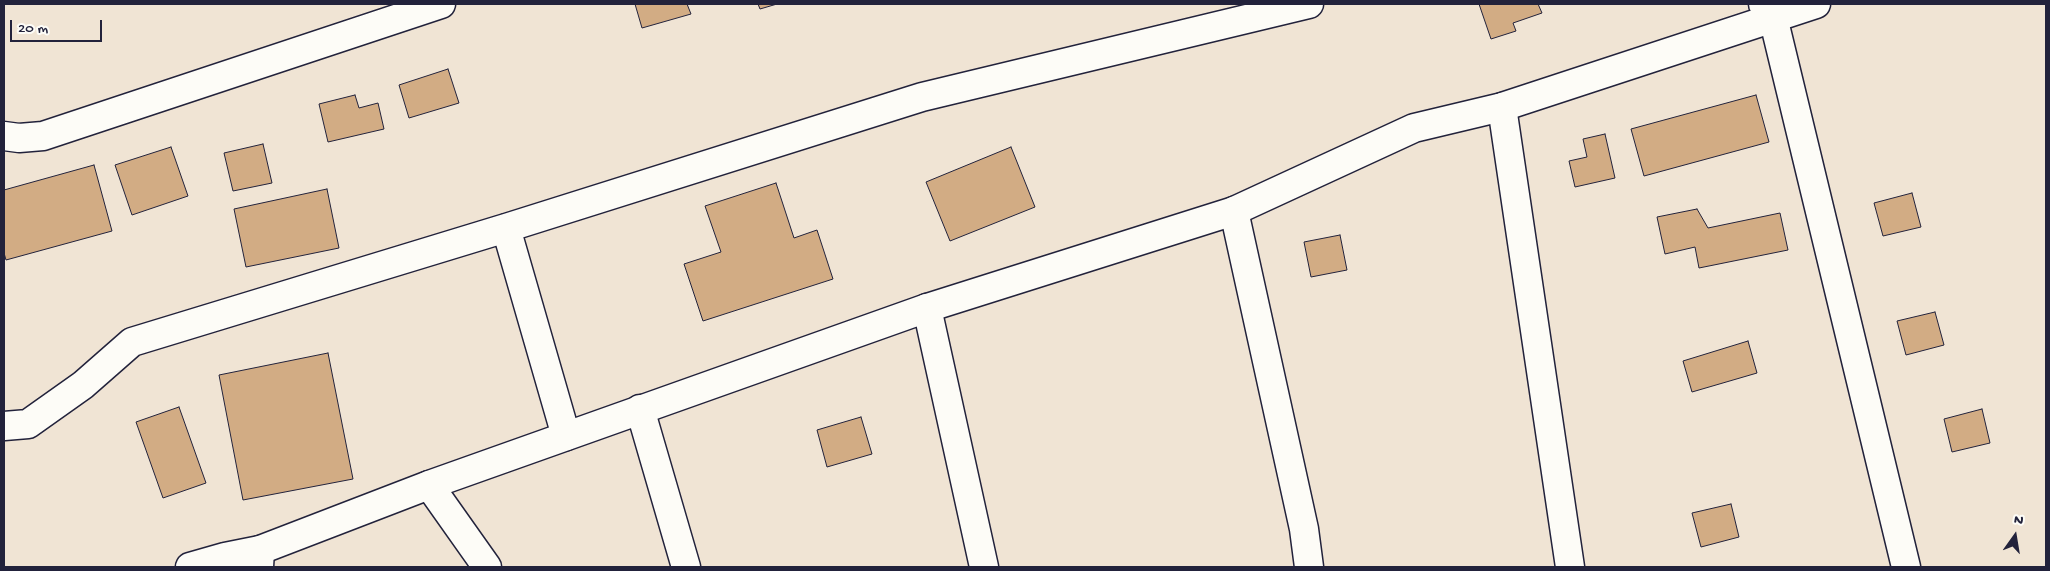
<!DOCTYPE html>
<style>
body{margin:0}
#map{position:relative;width:2050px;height:571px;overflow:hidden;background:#f0e4d4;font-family:"Gochi Hand",sans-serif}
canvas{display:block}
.frame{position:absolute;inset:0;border:5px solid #22223b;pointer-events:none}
.north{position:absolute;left:1990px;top:511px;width:50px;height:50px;-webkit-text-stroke:4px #fdfcf7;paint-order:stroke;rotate:13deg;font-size:14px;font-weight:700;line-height:20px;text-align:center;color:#22223b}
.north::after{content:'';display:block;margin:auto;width:18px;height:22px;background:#22223b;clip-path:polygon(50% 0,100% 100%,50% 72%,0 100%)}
.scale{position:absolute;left:10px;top:20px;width:92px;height:22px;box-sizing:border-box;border:2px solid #22223b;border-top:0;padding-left:6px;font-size:15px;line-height:18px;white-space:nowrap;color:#22223b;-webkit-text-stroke:4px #fdfcf7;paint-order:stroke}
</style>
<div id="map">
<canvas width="2050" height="571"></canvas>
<div class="frame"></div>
<div class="north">N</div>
<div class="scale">20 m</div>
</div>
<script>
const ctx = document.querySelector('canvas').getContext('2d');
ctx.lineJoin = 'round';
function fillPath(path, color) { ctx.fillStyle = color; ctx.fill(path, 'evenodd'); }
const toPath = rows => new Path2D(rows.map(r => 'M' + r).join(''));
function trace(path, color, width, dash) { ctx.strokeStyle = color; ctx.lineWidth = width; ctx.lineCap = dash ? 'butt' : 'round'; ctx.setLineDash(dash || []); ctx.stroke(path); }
const building = toPath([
 [635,4,687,4,691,14,642,28,635,4],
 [758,4,777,4,760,9,758,4],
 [1479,4,1538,4,1542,13,1513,23,1516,31,1491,39,1479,4],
 [448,69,459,103,409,118,399,85,448,69],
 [355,95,359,108,378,103,384,129,328,142,319,104,355,95],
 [1756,95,1769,142,1644,176,1631,129,1756,95],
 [1605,134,1615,178,1575,187,1569,161,1587,157,1583,139,1605,134],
 [263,144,272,183,233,191,224,153,263,144],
 [171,147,188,196,132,215,115,165,171,147],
 [1011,147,1035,207,950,241,926,182,1011,147],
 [94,165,112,231,6,260,4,253,4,190,94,165],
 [776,183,794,238,817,230,833,279,703,321,684,264,721,252,705,206,776,183],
 [327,189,339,248,246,267,234,209,327,189],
 [1912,193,1921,227,1883,236,1874,203,1912,193],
 [1697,209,1708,228,1780,213,1788,250,1699,268,1695,247,1665,254,1657,217,1697,209],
 [1340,235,1347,270,1311,277,1304,242,1340,235],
 [1935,312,1944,345,1906,355,1897,321,1935,312],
 [1748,341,1757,373,1692,392,1683,361,1748,341],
 [328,353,353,479,243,500,219,375,328,353],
 [179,407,206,483,163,498,136,422,179,407],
 [1982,409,1990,443,1952,452,1944,419,1982,409],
 [861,417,872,454,827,467,817,430,861,417],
 [1731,504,1739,537,1701,547,1692,513,1731,504]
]);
const street = toPath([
 [1763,4,1773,17,1906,567],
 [1502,107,1570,567],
 [4,136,19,138,43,136,441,4],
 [1234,211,1304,529,1309,567],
 [506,228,566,436],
 [927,308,984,567],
 [640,409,686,567],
 [4,426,28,424,83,385,132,342,506,228,922,97,1309,4],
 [429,485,487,567],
 [259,567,260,550]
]);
const secondary = toPath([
 [190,567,225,557,260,550,429,485,927,308,1234,211,1414,128,1502,107,1816,4]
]);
fillPath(building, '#d2ac84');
trace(building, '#22223b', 1);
trace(street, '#22223b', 31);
trace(secondary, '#22223b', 31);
trace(street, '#fdfcf7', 28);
trace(secondary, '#fdfcf7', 28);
</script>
